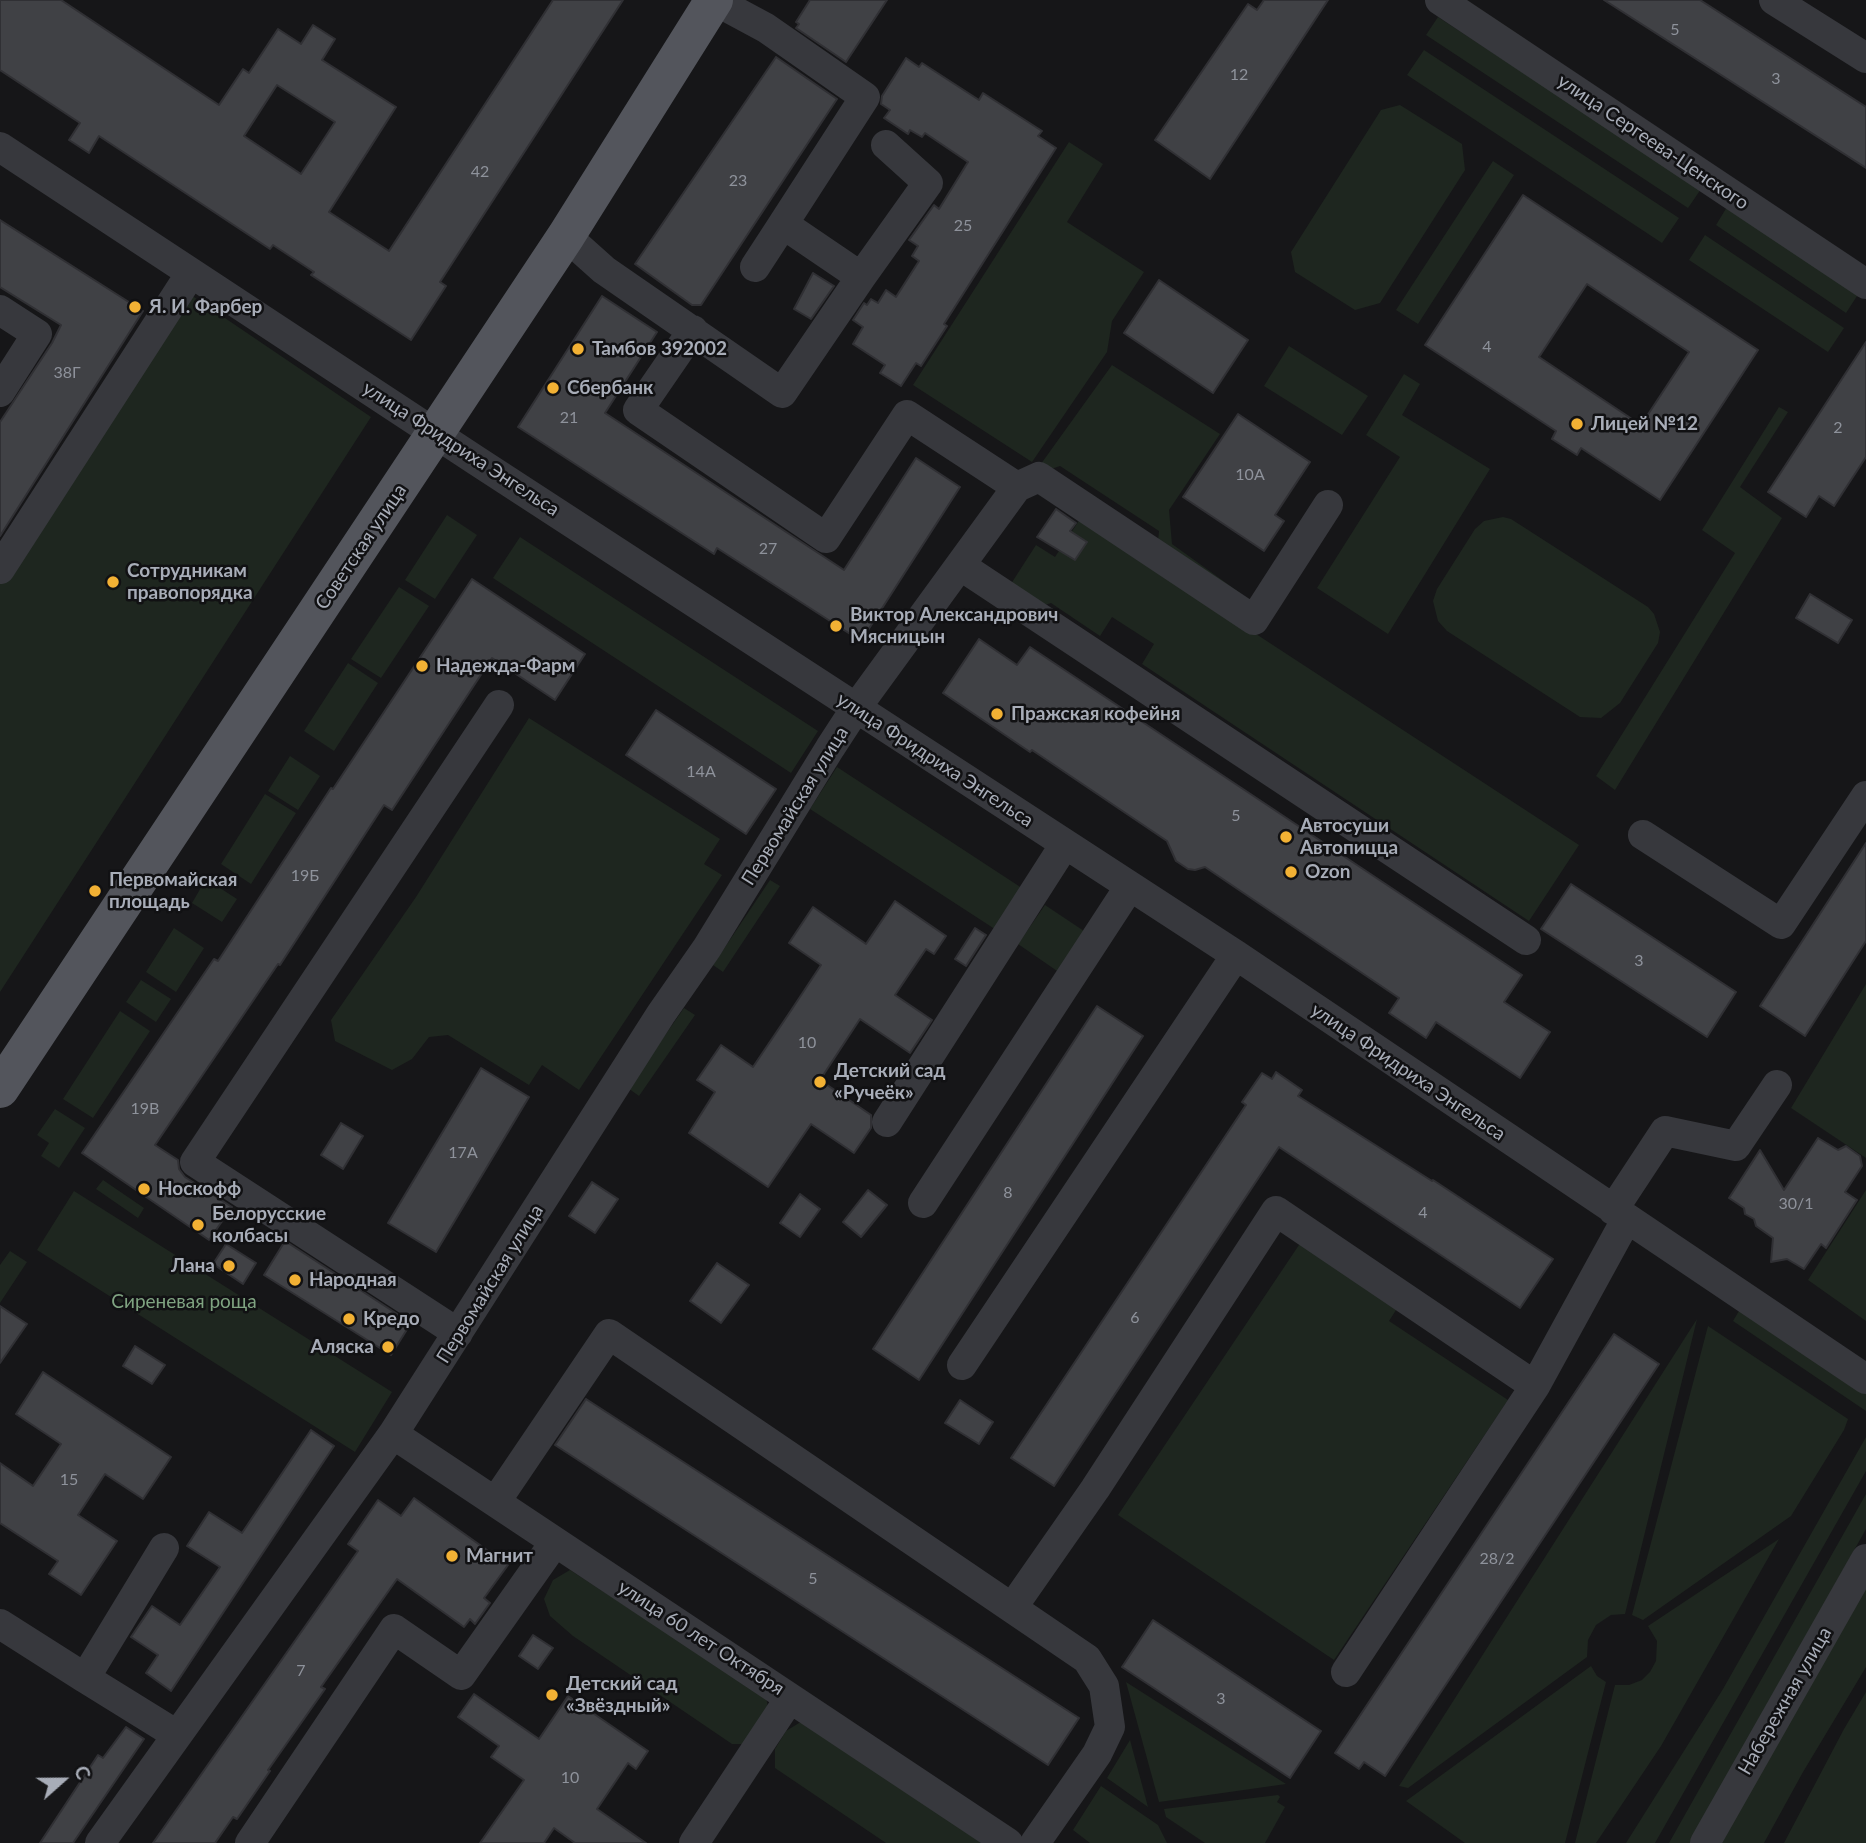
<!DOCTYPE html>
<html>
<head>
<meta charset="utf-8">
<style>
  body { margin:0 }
  #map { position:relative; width:1866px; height:1843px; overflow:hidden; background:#161618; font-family:Lato,sans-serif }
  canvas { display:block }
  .north { position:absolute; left:28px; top:1745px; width:70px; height:70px; -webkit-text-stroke:5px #111113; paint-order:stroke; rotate:69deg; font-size:19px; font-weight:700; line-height:28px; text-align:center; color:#a8adb8 }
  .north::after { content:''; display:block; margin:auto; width:24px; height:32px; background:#a8adb8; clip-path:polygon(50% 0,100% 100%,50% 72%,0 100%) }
</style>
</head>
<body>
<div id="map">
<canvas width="1866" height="1843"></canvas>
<div class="north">С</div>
</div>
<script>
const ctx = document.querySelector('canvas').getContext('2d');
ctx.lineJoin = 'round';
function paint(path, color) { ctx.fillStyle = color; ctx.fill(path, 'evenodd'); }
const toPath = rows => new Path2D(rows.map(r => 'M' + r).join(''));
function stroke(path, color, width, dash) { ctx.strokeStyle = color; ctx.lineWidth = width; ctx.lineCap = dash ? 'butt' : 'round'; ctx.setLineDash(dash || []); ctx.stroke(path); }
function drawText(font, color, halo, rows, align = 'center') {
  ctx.font = font + ' Lato,sans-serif'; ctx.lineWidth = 5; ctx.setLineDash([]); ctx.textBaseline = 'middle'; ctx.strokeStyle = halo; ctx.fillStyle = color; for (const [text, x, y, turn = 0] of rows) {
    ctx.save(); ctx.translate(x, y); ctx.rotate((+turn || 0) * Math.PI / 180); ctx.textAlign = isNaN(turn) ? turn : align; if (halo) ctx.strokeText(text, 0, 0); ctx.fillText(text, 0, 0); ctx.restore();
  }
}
paint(toPath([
  [1438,17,1701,189,1688,208,1426,35],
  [1424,50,1679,218,1662,243,1407,75],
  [1400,105,1462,144,1465,170,1380,303,1355,310,1295,272,1291,252,1381,110],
  [1069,142,1103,164,1067,222,1144,272,1112,321,1107,352,1032,462,913,385],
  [1493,161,1514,175,1418,324,1396,310],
  [1727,207,1859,293,1846,313,1716,225],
  [1705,235,1844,328,1828,352,1689,260],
  [188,293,371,417,0,992,0,583],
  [1289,346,1368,396,1342,435,1264,386],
  [1112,365,1220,434,1169,510,1172,544,1254,603,1157,552,1159,531,1060,466,1033,475],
  [1404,374,1420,384,1402,415,1490,469,1388,634,1317,588,1400,457,1366,435],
  [1779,407,1788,412,1740,487,1782,518,1615,790,1596,776,1735,553,1702,530],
  [447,515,477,535,435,599,405,580],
  [1503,517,1511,519,1648,607,1654,614,1660,632,1658,643,1620,703,1601,718,1580,717,1447,631,1438,621,1433,601,1437,589,1475,529,1484,521],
  [1080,519,1579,845,1529,921,1142,664,1154,644,1112,617,1100,636,1051,603,1036,608,1007,590,1036,545,1055,557],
  [520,537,818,731,791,773,493,578],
  [399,587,429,606,381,678,351,659],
  [348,663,378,683,334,751,304,731],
  [529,718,720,839,704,864,722,875,579,1090,542,1065,529,1085,448,1035,429,1037,412,1059,392,1070,335,1041,331,1020,416,897],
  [290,756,320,776,298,810,268,791],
  [837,767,1031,894,1004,935,810,809],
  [265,794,296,813,251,884,221,864],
  [206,879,237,899,222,922,192,903],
  [770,880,780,886,723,972,713,965],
  [1045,905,1087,933,1060,973,1018,944],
  [174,928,204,948,176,992,146,972],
  [141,980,171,999,156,1022,126,1002],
  [1866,984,1866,1158,1791,1108],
  [684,1008,695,1015,639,1096,628,1088],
  [120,1011,150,1031,93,1118,63,1099],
  [55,1109,85,1128,59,1168,41,1156,49,1143,37,1135],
  [103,1180,144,1208,138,1218,96,1189],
  [1866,1190,1866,1321,1808,1280],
  [74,1191,392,1392,355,1452,37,1250],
  [1301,1242,1398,1307,1389,1321,1508,1400,1334,1660,1118,1515],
  [10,1251,27,1262,0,1303,0,1265],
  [1742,1306,1866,1386,1866,1411,1733,1321],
  [1697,1319,1625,1614,1611,1615,1596,1625,1588,1640,1587,1657,1408,1788,1399,1786],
  [1708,1326,1848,1419,1844,1430,1791,1516,1643,1620,1632,1615],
  [1866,1437,1866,1471,1655,1843,1626,1843,1723,1689],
  [1866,1494,1866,1529,1690,1843,1669,1843],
  [1779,1539,1661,1746,1596,1843,1575,1843,1615,1685,1629,1685,1642,1680,1650,1672,1656,1661,1657,1641,1648,1626],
  [570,1570,766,1697,770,1718,751,1744,732,1744,573,1636,550,1616,544,1599,553,1580],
  [1866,1588,1866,1667,1803,1772,1764,1843,1721,1843],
  [1591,1666,1597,1676,1606,1682,1565,1843,1465,1843,1406,1801],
  [1126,1682,1286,1784,1159,1802],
  [1866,1692,1866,1843,1784,1843,1844,1729],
  [799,1723,816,1723,996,1843,886,1843,775,1768,775,1749,786,1731],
  [1130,1740,1148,1807,1107,1778],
  [1101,1786,1158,1825,1167,1843,1090,1843,1073,1830],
  [1278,1795,1280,1797,1277,1802,1285,1807,1265,1843,1205,1843,1166,1817,1164,1809]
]), '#1e261f');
const building = toPath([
  [0,0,61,0,219,105,243,69,249,73,278,29,301,44,313,25,335,39,322,60,396,107,329,212,389,251,553,0,623,0,440,282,446,286,411,340,311,275,314,272,273,245,270,249,99,136,89,153,69,140,80,123,0,70,0,0],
  [277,85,335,122,301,174,244,136,277,85],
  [810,0,887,0,846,62,796,28,799,24,796,22,810,0],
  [1264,0,1328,0,1210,179,1155,140,1248,4,1257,10,1264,0],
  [1604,0,1700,0,1866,107,1866,168,1604,0],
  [776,57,837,99,701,305,692,305,635,264,776,57],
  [906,58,919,67,922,63,979,100,983,93,1042,131,1038,136,1056,148,944,324,947,326,921,366,916,363,901,386,880,373,885,365,853,344,863,327,853,320,864,303,867,305,871,299,878,303,886,290,896,297,919,261,912,256,918,246,909,240,934,205,939,209,968,162,925,133,922,137,910,130,908,134,884,118,890,110,881,104,882,96,906,58],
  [1523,195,1758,350,1660,500,1581,448,1577,455,1552,439,1556,431,1425,345,1523,195],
  [1587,284,1689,352,1641,425,1539,357,1587,284],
  [0,220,143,311,0,536,0,422,52,343,61,325,0,287,0,220],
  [813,273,834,286,811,319,794,309,813,273],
  [1159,280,1248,340,1213,393,1124,333,1159,280],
  [602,296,657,332,605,413,844,570,916,458,960,487,861,641,717,548,714,554,518,427,602,296],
  [1866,342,1866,457,1834,506,1819,496,1806,517,1768,492,1866,342],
  [1238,414,1310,462,1275,515,1284,521,1264,551,1183,497,1238,414],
  [1056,509,1076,523,1070,531,1087,542,1075,560,1037,537,1056,509],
  [472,579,585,654,555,700,492,658,392,810,384,805,280,965,278,964,155,1145,178,1160,179,1169,185,1177,232,1207,209,1240,82,1153,214,959,218,961,331,788,333,789,472,579],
  [1810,594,1852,620,1838,643,1796,618,1810,594],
  [979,639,1017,665,1030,647,1522,975,1504,1002,1550,1032,1520,1078,1436,1022,1426,1038,1389,1013,1399,998,1205,867,1195,870,1188,869,1176,861,1167,841,1032,750,1030,752,943,693,979,639],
  [656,710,776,789,746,834,626,755,656,710],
  [1866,843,1866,941,1805,1036,1760,1006,1866,843],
  [1571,884,1736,992,1707,1037,1541,929,1571,884],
  [895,901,946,936,934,954,926,949,895,995,932,1020,910,1053,860,1019,820,1080,871,1115,871,1128,854,1153,811,1124,768,1187,689,1133,715,1092,697,1080,721,1045,753,1067,790,1012,821,965,789,943,813,907,866,944,895,901],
  [975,928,986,935,966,966,955,959,975,928],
  [1097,1006,1143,1036,919,1380,873,1349,1097,1006],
  [481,1068,529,1097,436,1252,388,1223,481,1068],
  [1276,1072,1302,1090,1298,1096,1432,1181,1433,1180,1553,1259,1520,1308,1279,1147,1054,1486,1011,1458,1246,1105,1242,1102,1262,1073,1272,1079,1276,1072],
  [341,1123,363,1136,343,1169,321,1155,341,1123],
  [1818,1138,1838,1150,1846,1146,1860,1156,1862,1166,1845,1192,1857,1200,1826,1248,1821,1244,1804,1269,1787,1259,1771,1262,1773,1238,1756,1226,1754,1219,1745,1214,1744,1208,1729,1198,1760,1150,1784,1190,1818,1138],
  [592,1182,618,1199,595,1233,569,1216,592,1182],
  [868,1190,887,1205,861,1237,843,1222,868,1190],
  [800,1194,820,1209,800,1237,780,1223,800,1194],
  [285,1241,411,1323,391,1355,264,1275,285,1241],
  [226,1244,256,1263,243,1284,213,1264,226,1244],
  [717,1263,749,1285,721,1323,690,1301,717,1263],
  [0,1306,27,1324,0,1363,0,1306],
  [1614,1334,1659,1364,1385,1776,1364,1762,1359,1769,1335,1753,1614,1334],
  [135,1346,165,1365,152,1384,123,1366,135,1346],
  [43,1372,171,1457,143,1499,105,1474,78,1515,117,1541,81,1595,49,1574,58,1561,0,1523,0,1463,33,1486,61,1444,16,1414,43,1372],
  [586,1399,1079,1718,1048,1765,555,1445,586,1399],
  [960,1400,993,1422,979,1444,945,1423,960,1400],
  [311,1430,334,1446,171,1691,146,1673,158,1655,131,1637,152,1606,180,1625,220,1567,187,1546,209,1512,242,1533,311,1430],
  [414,1498,508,1565,484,1598,490,1603,475,1624,470,1619,464,1627,397,1579,321,1687,325,1689,268,1770,270,1771,237,1819,233,1817,215,1843,153,1843,358,1551,348,1544,378,1500,401,1516,414,1498],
  [1153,1620,1321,1731,1290,1778,1122,1667,1153,1620],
  [533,1635,553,1648,538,1669,519,1656,533,1635],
  [474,1694,539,1739,568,1696,648,1751,636,1769,628,1763,597,1809,646,1843,575,1843,554,1828,544,1843,480,1843,524,1780,491,1757,499,1746,458,1717,474,1694],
  [126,1727,144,1739,73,1843,40,1843,98,1755,103,1758,126,1727]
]);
paint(building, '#404145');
stroke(building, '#303034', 2);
stroke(toPath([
  [714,0,766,28,865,97,783,224,861,277,928,183,886,145],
  [1440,0,1866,284],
  [1774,0,1866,58],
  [0,147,477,461,1236,955,1866,1379],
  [566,236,604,270,782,393,861,277],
  [755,267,783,224],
  [0,310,37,334,0,392],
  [693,330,638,410,826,538,907,415,1017,487],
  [961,566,1526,940],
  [0,569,191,273],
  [1643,835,1781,924,1866,796],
  [887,1122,1065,844],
  [923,1203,1130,886],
  [1613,1210,1665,1131,1736,1146,1777,1085],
  [458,1333,195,1162,499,705],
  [962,1365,1236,955],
  [393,1434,1008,1843],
  [496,1501,609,1334,1087,1659,1104,1686,1110,1727,1097,1754,1035,1843],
  [1012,1608,1095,1489,1276,1211,1535,1386],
  [0,1624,85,1678,164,1548],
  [1346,1672,1535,1386,1626,1220],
  [85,1678,177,1735],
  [100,1843,393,1434,661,1014,707,948,830,748,856,708,1017,487,1039,477,1254,620,1328,505],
  [250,1843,394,1629,461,1675,555,1542],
  [694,1843,790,1698],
  [1705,1843,1866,1559]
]), '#37383d', 30);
stroke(toPath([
  [0,1089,566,236,714,0]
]), '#53555c', 38);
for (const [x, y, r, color] of [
  [135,307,7,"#f2b134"],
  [578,349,7,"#f2b134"],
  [553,388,7,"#f2b134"],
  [1577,424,7,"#f2b134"],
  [113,582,7,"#f2b134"],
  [836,626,7,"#f2b134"],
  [422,666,7,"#f2b134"],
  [997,714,7,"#f2b134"],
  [1286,837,7,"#f2b134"],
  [1291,872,7,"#f2b134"],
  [95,891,7,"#f2b134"],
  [820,1082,7,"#f2b134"],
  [144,1189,7,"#f2b134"],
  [198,1225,7,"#f2b134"],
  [229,1266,7,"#f2b134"],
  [295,1280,7,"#f2b134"],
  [349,1319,7,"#f2b134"],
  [388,1347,7,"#f2b134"],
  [452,1556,7,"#f2b134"],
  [552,1695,7,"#f2b134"]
]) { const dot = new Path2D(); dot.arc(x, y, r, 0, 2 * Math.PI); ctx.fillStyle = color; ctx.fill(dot); stroke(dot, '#111113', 2.5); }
drawText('16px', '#8e929b', null, [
  ["5",1675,30],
  ["12",1239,75],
  ["3",1776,79],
  ["42",480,172],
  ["23",738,181],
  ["25",963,226],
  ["4",1487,347],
  ["38Г",67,373],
  ["21",569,418],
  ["2",1838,428],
  ["10А",1250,475],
  ["27",768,549],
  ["14А",701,772],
  ["5",1236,816],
  ["19Б",305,876],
  ["3",1639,961],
  ["10",807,1043],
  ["19В",145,1109],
  ["17А",463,1153],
  ["8",1008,1193],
  ["30/1",1796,1204],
  ["4",1423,1213],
  ["6",1135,1318],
  ["15",69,1480],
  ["28/2",1497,1559],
  ["5",813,1579],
  ["7",301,1671],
  ["3",1221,1699],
  ["10",570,1778]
]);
drawText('19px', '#a8adb8', '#111113', [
  ["улица Сергеева-Ценского",1653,142,34],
  ["улица Фридриха Энгельса",461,449,33],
  ["Советская улица",361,547,-56],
  ["улица Фридриха Энгельса",935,760,33],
  ["Первомайская улица",795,806,-58],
  ["улица Фридриха Энгельса",1408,1072,34],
  ["Первомайская улица",490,1284,-58],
  ["улица 60 лет Октября",701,1638,33],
  ["Набережная улица",1785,1701,-60]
]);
drawText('bold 19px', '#a8adb8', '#111113', [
  ["Я. И. Фарбер",149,307],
  ["Тамбов 392002",592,349],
  ["Сбербанк",567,388],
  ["Лицей №12",1591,424],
  ["Сотрудникам",127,571],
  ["правопорядка",127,593],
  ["Виктор Александрович",850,615],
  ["Мясницын",850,637],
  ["Надежда-Фарм",436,666],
  ["Пражская кофейня",1011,714],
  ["Автосуши",1300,826],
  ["Автопицца",1300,848],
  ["Ozon",1305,872],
  ["Первомайская",109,880],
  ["площадь",109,902],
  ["Детский сад",834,1071],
  ["«Ручеёк»",834,1093],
  ["Носкофф",158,1189],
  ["Белорусские",212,1214],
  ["колбасы",212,1236],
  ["Лана",215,1266,"right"],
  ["Народная",309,1280],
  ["Кредо",363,1319],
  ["Аляска",374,1347,"right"],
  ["Магнит",466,1556],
  ["Детский сад",566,1684],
  ["«Звёздный»",566,1706]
], 'left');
drawText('19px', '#7fa381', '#111113', [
  ["Сиреневая роща",184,1302]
]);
</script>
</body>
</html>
